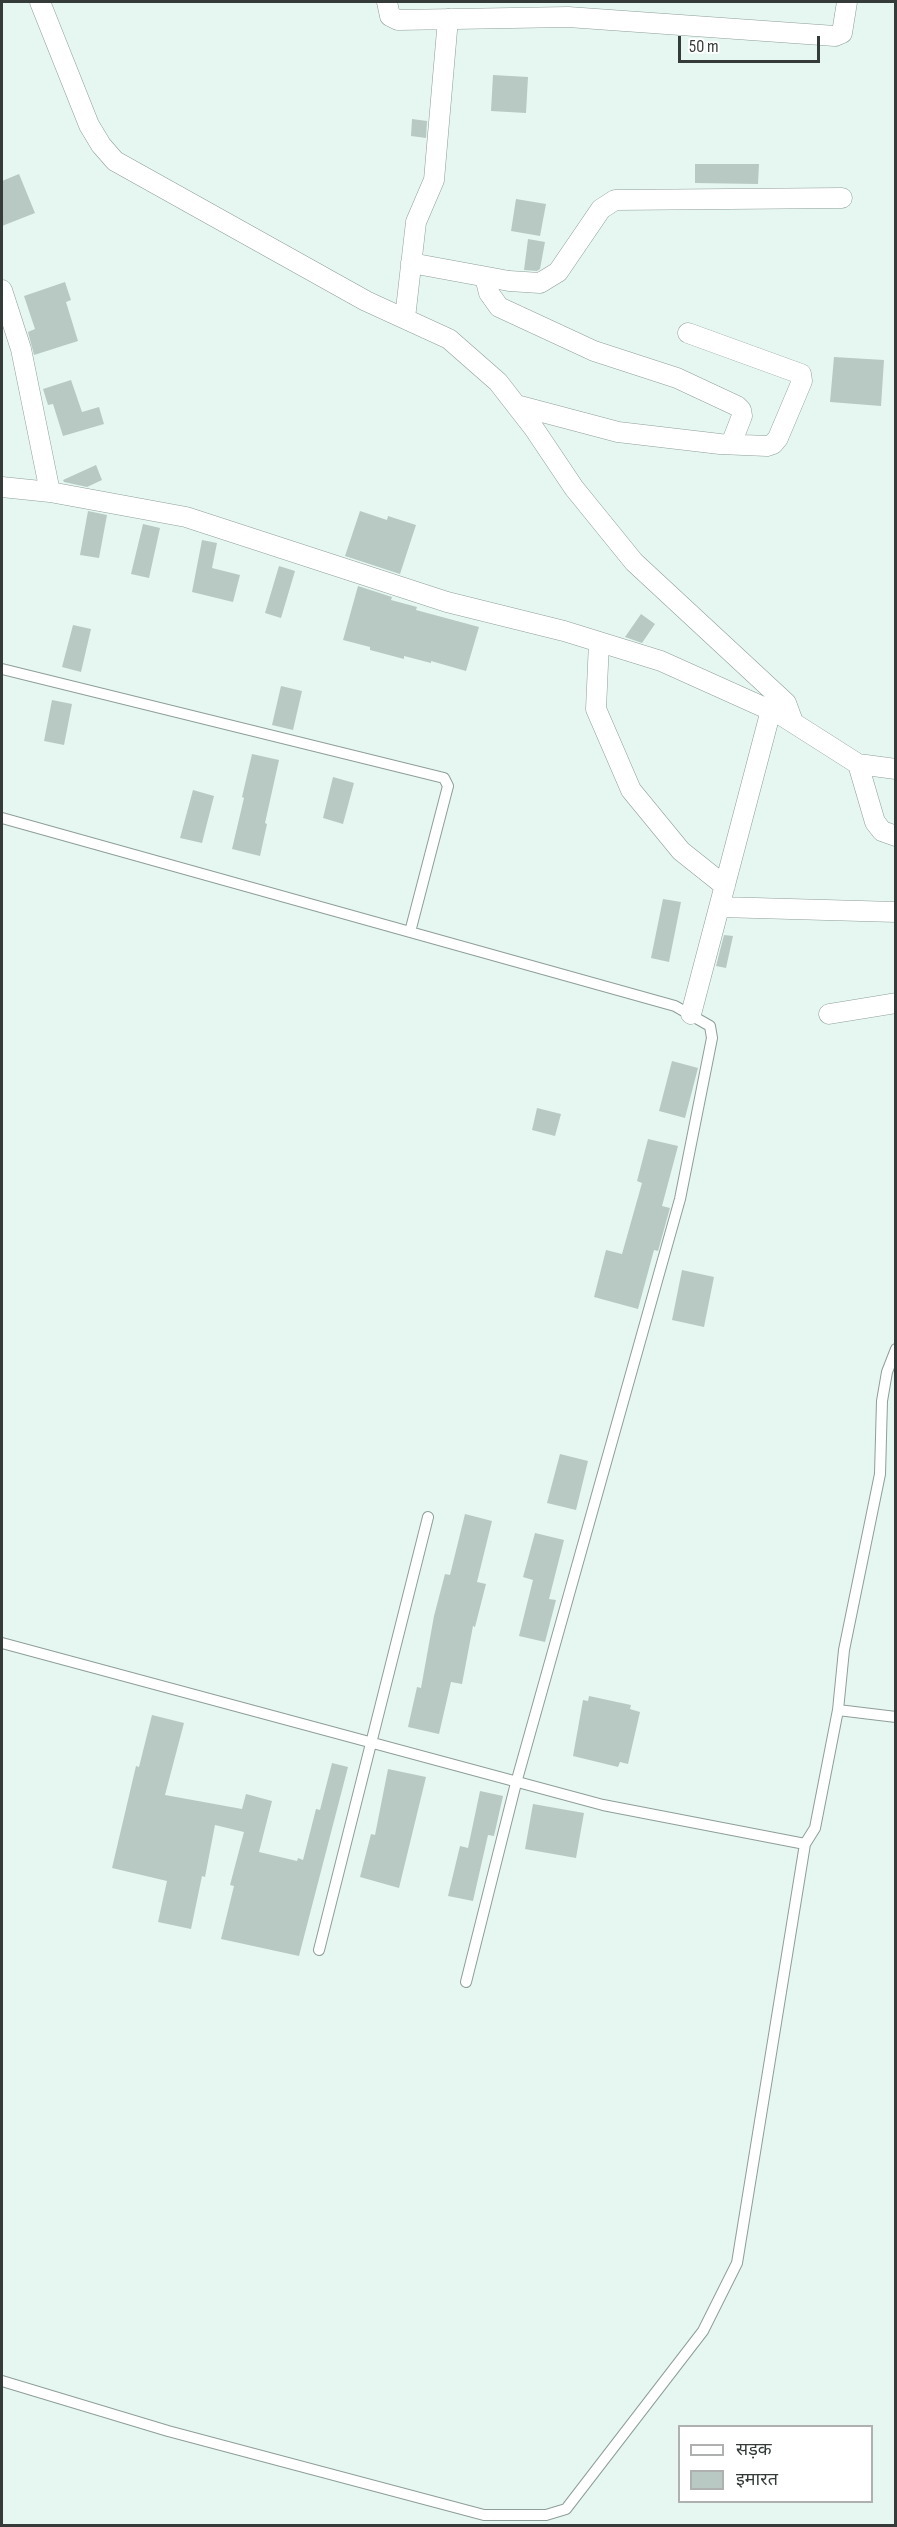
<!DOCTYPE html>
<html>
<head>
<meta charset="utf-8">
<style>
  body { margin:0 }
  #map { position:relative; width:897px; height:2527px; overflow:hidden; background:#e5f7f0; font-family:"Sofia Sans Condensed","Noto Sans Devanagari",sans-serif }
  canvas { display:block }
  .frame { position:absolute; inset:0; border:3px solid #343b38; pointer-events:none }
  .legend { position:absolute; left:678px; top:2425px; width:195px; height:78px; box-sizing:border-box; background:#fff; border:2px solid #aeb1af; margin:0; padding:8px 10px; list-style:none; font-size:18px; color:#343b38 }
  .legend li { display:flex; align-items:center; gap:12px; height:30px }
  .legend b { width:30px; border:2px solid #aeb1af }
  .scale { position:absolute; left:678px; top:36px; width:142px; height:27px; box-sizing:border-box; border:3px solid #343b38; border-top:0; padding-left:8px; font-size:18px; line-height:21px; white-space:nowrap; color:#343b38; -webkit-text-stroke:4px #fff; paint-order:stroke }
</style>
</head>
<body>
<div id="map">
<canvas width="897" height="2527"></canvas>
<div class="frame"></div>
<ul class="legend">
<li><b style="height:8px;background:#fff"></b>सड़क</li>
<li><b style="height:16px;background:#b8c9c3"></b>इमारत</li>
</ul>
<div class="scale">50 m</div>
</div>
<script>
const ctx = document.querySelector('canvas').getContext('2d');
ctx.lineJoin = 'round';
function paint(path, color) { ctx.fillStyle = color; ctx.fill(path, 'evenodd'); }
const toPath = rows => new Path2D(rows.map(r => 'M' + r).join(''));
function stroke(path, color, width, dash) { ctx.strokeStyle = color; ctx.lineWidth = width; ctx.lineCap = dash ? 'butt' : 'round'; ctx.setLineDash(dash || []); ctx.stroke(path); }
paint(toPath([
  [493,75,528,77,526,113,491,111],
  [412,119,427,121,426,138,411,136],
  [695,164,759,164,758,184,695,183],
  [19,174,35,213,2,226,2,181],
  [516,199,546,204,540,236,511,231],
  [528,239,545,242,540,269,537,271,524,270],
  [65,282,71,300,66,302,78,341,34,355,28,332,35,329,24,296],
  [834,357,884,360,881,406,830,402],
  [71,380,82,412,99,407,104,424,63,436,53,404,48,405,43,389],
  [96,465,102,480,87,487,64,482,63,480],
  [88,511,107,515,99,558,80,555],
  [360,511,387,520,388,516,416,525,400,574,345,556],
  [143,524,160,528,149,578,131,574],
  [202,540,217,543,212,568,240,575,233,602,192,592],
  [279,566,295,571,281,618,265,613],
  [358,586,392,597,391,600,417,607,416,610,479,627,466,671,431,661,431,663,404,656,404,659,370,650,370,647,343,640],
  [641,614,655,624,642,643,625,637],
  [73,625,91,629,81,672,62,667],
  [281,686,302,691,293,730,272,725],
  [52,700,72,704,64,745,44,741],
  [252,754,279,760,265,823,267,824,260,856,232,849,244,798,242,797],
  [333,777,354,783,343,824,323,818],
  [193,790,214,796,202,843,180,838],
  [663,899,681,902,669,962,651,958],
  [724,935,733,936,726,968,716,966],
  [672,1061,698,1068,685,1118,659,1111],
  [537,1108,561,1114,555,1136,532,1130],
  [648,1139,678,1146,662,1206,670,1208,658,1251,654,1250,638,1309,594,1297,606,1250,622,1254,642,1183,637,1181],
  [682,1270,714,1277,704,1327,672,1320],
  [560,1454,588,1461,576,1510,547,1503],
  [465,1514,492,1521,477,1582,486,1584,475,1627,473,1626,462,1684,451,1682,439,1734,408,1727,417,1687,421,1688,434,1616,445,1574,450,1575],
  [535,1533,564,1540,549,1599,556,1600,545,1642,519,1636,533,1580,523,1577],
  [589,1696,631,1705,630,1709,640,1712,628,1764,620,1762,618,1767,573,1756,583,1700,588,1701],
  [152,1715,184,1723,165,1795,242,1809,246,1794,272,1801,259,1852,297,1861,298,1858,303,1860,316,1809,320,1810,332,1763,348,1767,299,1956,221,1939,234,1886,230,1885,244,1832,215,1825,205,1877,202,1876,191,1929,158,1922,167,1881,112,1868,136,1766,139,1767],
  [388,1769,426,1777,399,1888,360,1877,371,1834,375,1835],
  [480,1791,503,1796,494,1836,488,1835,473,1901,448,1896,460,1846,468,1848],
  [533,1804,584,1813,576,1858,525,1849]
]), '#b8c9c3');
const lane = toPath([
  [2,669,444,778,448,786,410,932],
  [2,818,675,1006,710,1026,712,1038,680,1199,516,1783,466,1982],
  [2,1643,603,1805,805,1844,815,1828,838,1710,844,1650,880,1474,882,1401,887,1372,896,1349],
  [838,1710,896,1717],
  [319,1950,428,1517],
  [2,2381,168,2431,484,2515,546,2515,566,2509,703,2331,737,2263,805,1844]
]);
const street = toPath([
  [40,2,89,125,101,145,115,161,366,301,449,339,498,382,533,427,574,488,634,562,786,703,793,722],
  [387,2,390,16,398,20,568,17,835,36,842,33,847,2],
  [411,263,509,281,540,283,558,272,601,209,615,200,842,198],
  [485,277,489,293,499,307,594,351,677,378,737,406,741,410,742,416,731,444],
  [2,290,21,349,50,492],
  [405,318,416,222,434,180,448,19],
  [516,405,618,432,720,444,767,446,773,444,778,438,802,381,801,374,688,333],
  [2,487,50,492,186,517,447,602,564,631,661,661,781,715,858,764,896,769],
  [599,642,596,709,631,790,681,851,725,886],
  [858,764,875,822,882,831,896,836],
  [720,907,896,912],
  [691,1014,771,710],
  [829,1014,896,1003]
]);
stroke(lane, '#8e9e98', 12);
stroke(street, '#8e9e98', 21);
stroke(lane, '#fff', 10);
stroke(street, '#fff', 20);
</script>
</body>
</html>
